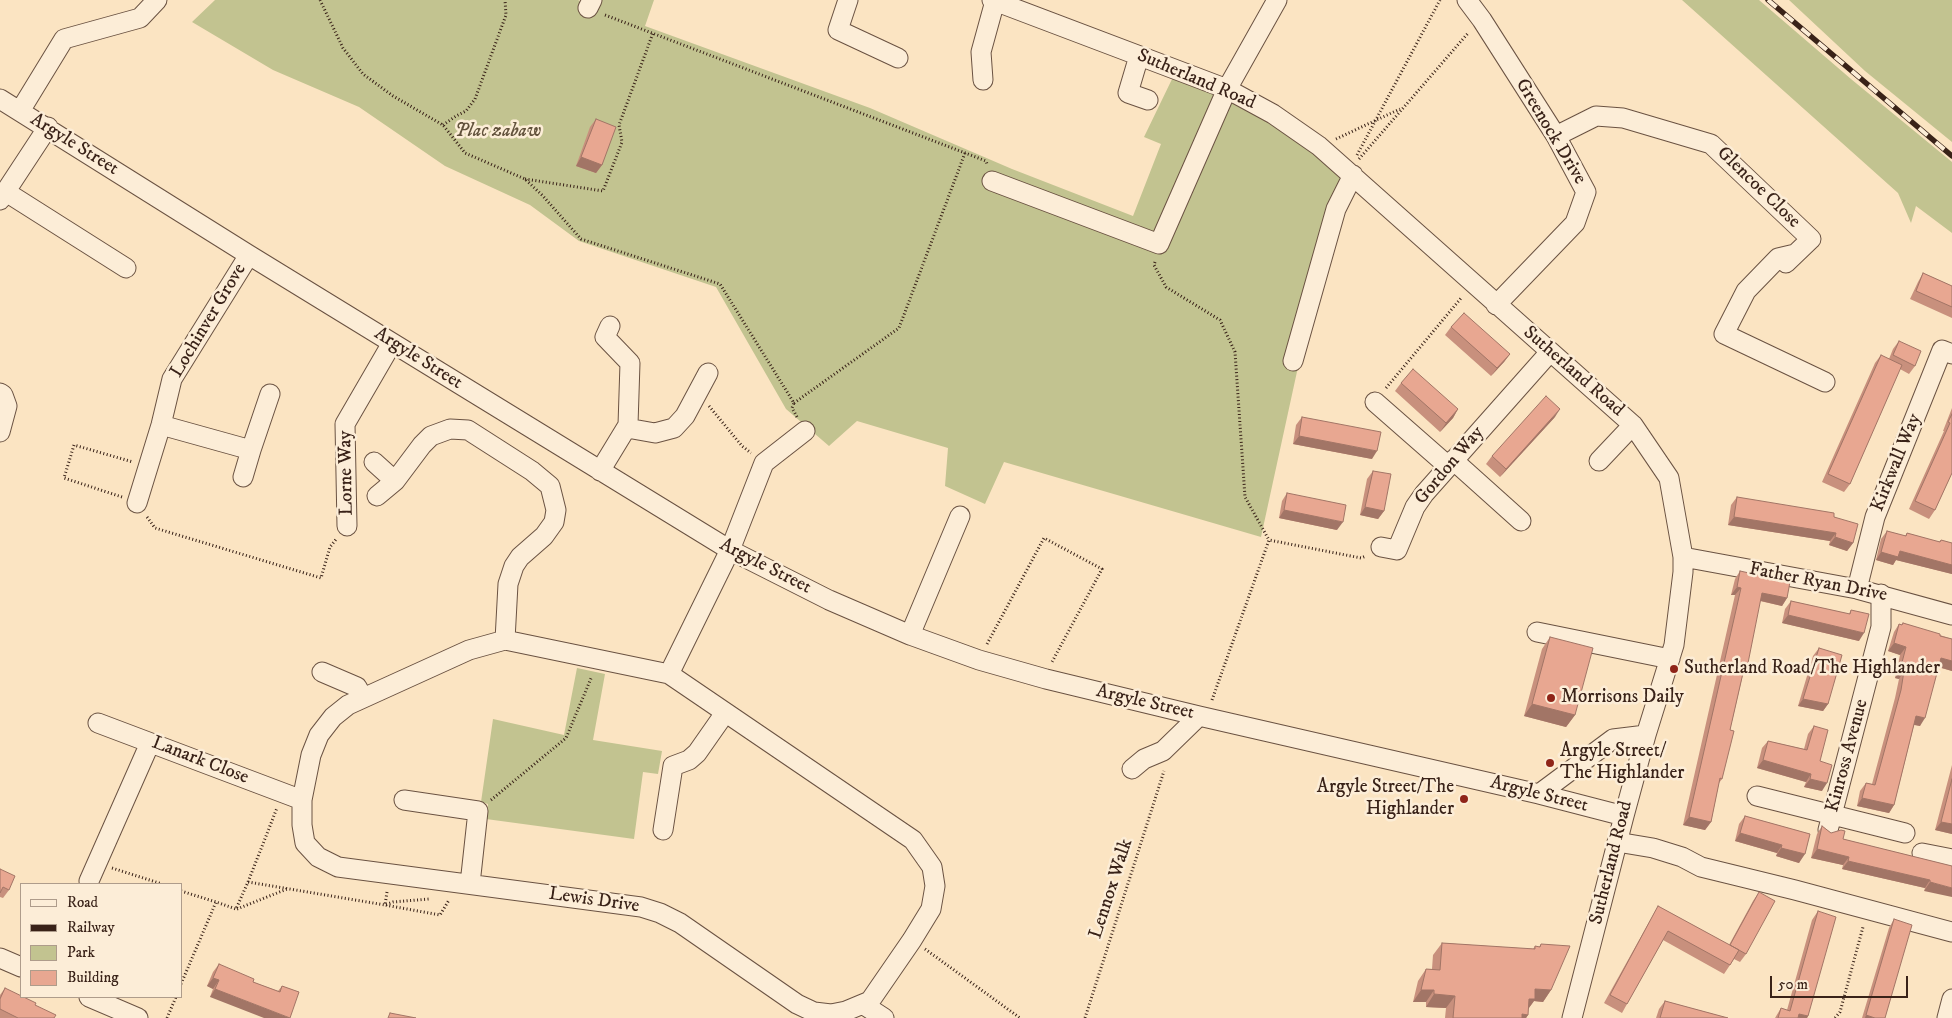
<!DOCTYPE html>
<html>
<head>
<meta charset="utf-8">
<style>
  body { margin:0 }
  #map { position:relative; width:1952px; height:1018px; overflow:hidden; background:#fbe4c2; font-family:"IM FELL DW Pica",serif }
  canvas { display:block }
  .legend { position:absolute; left:20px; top:883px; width:162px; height:115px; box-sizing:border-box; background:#fcedd7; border:1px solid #ae9c8b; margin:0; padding:6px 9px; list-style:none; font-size:15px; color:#392218 }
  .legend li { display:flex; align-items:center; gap:10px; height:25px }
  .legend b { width:25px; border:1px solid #ae9c8b }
  .scale { position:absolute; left:1770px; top:976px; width:138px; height:22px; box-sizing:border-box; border:2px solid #392218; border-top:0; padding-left:6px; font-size:15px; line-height:18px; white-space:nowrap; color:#392218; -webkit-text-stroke:4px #fcedd7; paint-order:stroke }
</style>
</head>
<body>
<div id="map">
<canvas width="1952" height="1018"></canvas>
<ul class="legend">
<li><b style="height:6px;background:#fcedd7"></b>Road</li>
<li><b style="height:6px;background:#392218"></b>Railway</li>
<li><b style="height:14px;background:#c2c390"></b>Park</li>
<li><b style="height:14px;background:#e8a791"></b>Building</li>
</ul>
<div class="scale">50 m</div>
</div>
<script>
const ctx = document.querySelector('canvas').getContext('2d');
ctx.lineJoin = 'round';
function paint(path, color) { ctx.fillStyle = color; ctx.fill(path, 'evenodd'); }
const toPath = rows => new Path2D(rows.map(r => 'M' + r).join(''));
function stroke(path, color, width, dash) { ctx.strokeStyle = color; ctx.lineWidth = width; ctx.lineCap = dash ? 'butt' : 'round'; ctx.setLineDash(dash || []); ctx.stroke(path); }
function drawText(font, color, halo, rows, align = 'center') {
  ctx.font = font + ' "IM FELL DW Pica",serif'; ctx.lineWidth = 5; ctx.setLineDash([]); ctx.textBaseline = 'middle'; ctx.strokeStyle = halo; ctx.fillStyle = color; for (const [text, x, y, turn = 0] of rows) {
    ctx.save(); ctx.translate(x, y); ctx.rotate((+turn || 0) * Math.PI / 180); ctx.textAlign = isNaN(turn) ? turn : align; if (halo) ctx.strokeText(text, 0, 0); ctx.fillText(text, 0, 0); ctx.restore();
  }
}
paint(toPath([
  [215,0,578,0,582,2,583,0,654,0,645,26,870,108,1012,169,1133,216,1161,144,1144,137,1174,75,1229,99,1266,120,1319,156,1353,185,1343,208,1298,367,1261,537,1004,462,985,504,945,486,948,448,857,421,829,446,786,409,716,287,579,241,530,205,445,166,359,107,273,70,192,22],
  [1682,0,1759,0,1851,79,1952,162,1952,233,1916,206,1911,223,1898,193],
  [1789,0,1952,0,1952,142,1865,71],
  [577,668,605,674,593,740,662,751,658,774,643,772,634,839,486,819,488,804,481,802,493,719,564,735]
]), '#c2c390');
const minor = toPath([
  [848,0,838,30,898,58],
  [992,0,1227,89,1273,114,1319,146,1633,425,1669,478,1683,557,1683,572,1674,645,1646,735,1624,816,1572,1018],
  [1467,0,1482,20,1556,136,1586,192,1575,223,1496,305],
  [588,8,592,0],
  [1139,56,1128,93,1148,100],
  [983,80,981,52,995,1],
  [0,99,249,255,730,550,829,600,910,635,979,660,1046,679,1199,716,1539,794,1624,816],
  [20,111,64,39,140,18,157,0],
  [1556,136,1596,116,1623,118,1711,144,1811,239,1786,263],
  [992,181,1159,244,1227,89,1277,0],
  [6,192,126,268],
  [0,200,48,127],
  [1795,254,1778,258,1746,291,1724,334,1825,382],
  [1293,361,1336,209,1353,175],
  [0,393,3,395,7,406,0,432],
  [1375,402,1448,466],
  [161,425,251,450,270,394],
  [627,428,655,433,674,428,685,416,708,373],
  [1453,460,1521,521],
  [1599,461,1633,425],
  [374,462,395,481],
  [600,471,628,425,630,363,605,337,610,326],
  [243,477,251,450],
  [377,496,395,481,422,445,431,436,450,429,468,430,532,471,550,486,556,510,554,522,544,536,520,557,514,566,508,584,505,640],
  [137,503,161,425,172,379,249,255],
  [347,526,345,424,392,343],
  [1381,547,1397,550,1415,507,1424,494,1550,352],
  [1683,557,1857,589,1952,615],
  [1857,589,1875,517,1924,395,1942,350,1952,354],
  [1537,632,1670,659],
  [910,635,960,516],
  [505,640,669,674,913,840,932,867,935,886,931,909,912,940,870,1001,846,1011,831,1014,814,1012,797,1004,680,923,660,913,641,907,338,867,318,857,305,843,302,825,302,800,311,755,319,735,333,717,348,705,469,650,505,640],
  [322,672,357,687,363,698],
  [669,674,730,550,764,463,805,431],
  [98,723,302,800],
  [1132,769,1144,759,1163,751,1199,716],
  [1539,794,1613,739,1646,735],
  [1757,796,1905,833],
  [404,800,478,811,470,884],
  [663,830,673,766,689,760,697,753,725,713],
  [1828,830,1881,627,1881,594],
  [1617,842,1653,848,1682,857,1701,867,1795,890,1952,932],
  [1922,853,1952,859],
  [89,881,150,743],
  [0,958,21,967],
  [89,997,138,1018],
  [864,1005,884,1018],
  [1947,1018,1952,999]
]);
stroke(minor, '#6a5242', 21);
stroke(toPath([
  [320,0,343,48,363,74,393,96,443,125,465,153,525,179,543,196,581,239,720,284,794,403,792,408,797,417],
  [605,15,986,161,987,164],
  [443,125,456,116,466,111,475,99,506,15,505,0],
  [1336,139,1400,109],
  [1357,155,1440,0],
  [1359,159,1469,32],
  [525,179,603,191,622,142,619,125,653,33],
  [1155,262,1154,265,1166,287,1220,320,1235,352,1245,497,1269,540],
  [1386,388,1462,297],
  [794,403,899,328,965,153],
  [709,406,742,446,751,453],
  [122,497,64,478,74,445,133,462],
  [147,517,155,528,321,578,330,547,337,538],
  [987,644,1044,538,1102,569,1052,662],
  [1212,700,1269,540,1361,558,1366,556],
  [491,800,566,738,592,676],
  [112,868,162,884],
  [248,882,277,808],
  [181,891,216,902],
  [387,892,385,905,440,915,449,900],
  [237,909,287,889],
  [925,949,1020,1018],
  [181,984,216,902,236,909,248,882,385,905,393,902,429,899],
  [167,1018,176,997],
  [1085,1018,1164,771],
  [1835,1018,1840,1012,1863,927]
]), '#392218', 3, [1, 2.5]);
stroke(minor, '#fcedd7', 19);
const rail = toPath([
  [1768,0,1952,156]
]);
stroke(rail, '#392218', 5.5);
stroke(rail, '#fcedd7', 4, [11]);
paint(toPath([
  [596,119,602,165,596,173,576,166,590,127],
  [1923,273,1952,286,1952,318,1910,299,1918,282],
  [1451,327,1510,354,1504,362,1491,376,1445,335],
  [1899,341,1915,366,1909,374,1900,369,1850,484,1844,492,1822,482,1875,363,1881,355,1889,359,1893,349],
  [1401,383,1458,409,1453,418,1440,432,1395,391],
  [1952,408,1952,473,1935,510,1929,519,1909,509,1944,431,1943,431],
  [1302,417,1372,459,1293,444,1296,425],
  [1555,417,1500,477,1486,464,1492,456],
  [1373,471,1384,511,1378,519,1360,515,1367,479],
  [1287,493,1337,530,1279,518,1282,501],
  [1737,497,1834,517,1853,543,1847,551,1829,545,1830,541,1728,525,1731,505],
  [1887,531,1905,536,1907,533,1939,542,1941,540,1952,543,1952,574,1896,560,1893,565,1876,560,1881,539],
  [1740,571,1787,598,1782,606,1760,601,1730,730,1722,779,1719,783,1711,822,1705,830,1683,825,1735,595,1731,595,1735,579],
  [1791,601,1849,614,1851,610,1859,641,1782,623,1785,609],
  [1903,623,1952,639,1952,671,1938,667,1920,726,1914,725,1894,805,1889,813,1857,806,1860,791,1866,783,1872,784,1895,698,1899,679,1895,678,1900,655,1888,651,1894,632,1899,624,1901,625],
  [1550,637,1575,715,1566,727,1524,716,1542,649],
  [1819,648,1828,704,1823,711,1798,706,1813,656],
  [1814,726,1820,761,1822,791,1804,787,1806,782,1757,768,1762,748,1768,741,1804,749,1808,734],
  [1952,765,1952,834,1935,830],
  [1745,816,1810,834,1799,863,1776,856,1777,853,1735,841,1739,824],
  [1822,826,1831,833,1843,839,1952,866,1924,891,1925,888,1842,869,1843,865,1811,858,1817,834],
  [0,869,9,890,3,898,0,897],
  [1759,892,1746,954,1740,962,1734,959,1724,974,1663,940,1627,1004,1622,1013,1604,1003,1653,915,1658,906,1729,945,1753,901],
  [1818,911,1808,1016,1807,1018,1775,1018,1781,1008,1787,1010,1812,920],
  [1894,919,1885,1018,1862,1018,1889,928],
  [1442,943,1533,949,1535,946,1539,947,1541,944,1551,990,1543,1002,1534,1001,1528,1009,1528,1015,1526,1018,1445,1018,1446,1008,1426,1007,1426,1002,1413,1002,1418,981,1426,969,1432,969,1433,955],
  [219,964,253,982,278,991,282,986,299,992,210,997,213,989,207,986,213,972],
  [5,988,35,1005,54,1018,0,1018,0,995],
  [1665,1001,1728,1018,1656,1018,1659,1009]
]), '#c8907d');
paint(toPath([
  [581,157,602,165,596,173,576,166],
  [1510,354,1504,362,1491,376,1497,368],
  [1458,409,1453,418,1440,432,1446,423],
  [1560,409,1555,417,1500,477,1506,469],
  [1299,436,1377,451,1372,459,1293,444],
  [1365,507,1384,511,1378,519,1360,515],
  [1284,510,1343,522,1337,530,1279,518],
  [1734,517,1836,533,1830,541,1728,525],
  [1835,537,1853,543,1847,551,1829,545],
  [1900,551,1952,565,1952,574,1896,560,1893,565,1876,560,1881,552],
  [1737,587,1741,588,1735,595,1731,595],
  [1762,593,1787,598,1782,606,1757,600],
  [1788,615,1864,633,1859,641,1782,623],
  [1894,643,1906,647,1900,655,1888,651],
  [1941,658,1952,661,1952,671,1935,666],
  [1900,670,1904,671,1899,679,1895,678],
  [1803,699,1828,704,1823,711,1798,706],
  [1532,704,1575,715,1566,727,1524,716],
  [1916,716,1925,718,1920,726,1911,724],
  [1763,760,1811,774,1806,782,1757,768],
  [1810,779,1827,783,1822,791,1804,787],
  [1862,798,1894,805,1889,813,1857,806],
  [1689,817,1711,822,1705,830,1683,825],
  [1941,822,1952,824,1952,834,1935,830],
  [1740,833,1782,845,1777,853,1735,841],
  [1781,848,1805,854,1799,863,1776,856],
  [1817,849,1849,857,1843,865,1811,858],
  [1848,861,1930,880,1925,888,1842,869],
  [1930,882,1952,888,1952,897,1924,891],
  [213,978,219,980,213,989,207,986],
  [215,989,290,1018,264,1018,210,997],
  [1535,989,1551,990,1543,1002,1534,1001,1526,1012,1520,1011],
  [1421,990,1434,990,1426,1002,1413,1002],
  [1434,994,1455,996,1446,1008,1426,1007],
  [1522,1014,1528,1015,1526,1018,1520,1018],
  [1799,1014,1808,1016,1807,1018,1796,1018],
  [1866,1015,1875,1018,1865,1018]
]), '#a27566');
const building = toPath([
  [596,119,616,127,602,165,581,157,596,119],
  [1923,273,1952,286,1952,307,1916,291,1923,273],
  [1464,313,1510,354,1497,368,1451,327,1464,313],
  [1899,341,1921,351,1915,366,1893,355,1899,341],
  [1881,355,1902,365,1850,484,1828,474,1881,355],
  [1413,369,1458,409,1446,423,1401,383,1413,369],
  [1546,396,1560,409,1506,469,1492,456,1546,396],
  [1952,414,1952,473,1935,510,1915,501,1950,423,1948,422,1952,414],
  [1302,417,1381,432,1377,451,1299,436,1302,417],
  [1373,471,1391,474,1384,511,1365,507,1373,471],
  [1287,493,1346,505,1343,522,1284,510,1287,493],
  [1737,497,1834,513,1834,517,1858,524,1853,543,1835,537,1836,533,1734,517,1737,497],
  [1887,531,1906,536,1907,533,1940,542,1941,540,1952,543,1952,565,1900,551,1898,557,1881,552,1887,531],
  [1740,571,1790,582,1787,598,1762,593,1746,673,1743,673,1730,730,1734,731,1722,779,1720,778,1711,822,1689,817,1741,588,1737,587,1740,571],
  [1791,601,1850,614,1851,610,1869,614,1864,633,1788,615,1791,601],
  [1903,623,1940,634,1940,636,1952,639,1952,661,1941,658,1925,718,1916,716,1894,805,1862,798,1866,783,1875,785,1901,690,1904,671,1900,670,1906,647,1894,643,1899,624,1902,625,1903,623],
  [1550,637,1593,648,1575,715,1532,704,1550,637],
  [1819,648,1842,655,1828,704,1803,699,1819,648],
  [1814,726,1828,730,1820,761,1832,765,1827,783,1810,779,1811,774,1763,760,1768,741,1807,750,1814,726],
  [1952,779,1952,824,1941,822,1952,779],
  [1745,816,1810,834,1805,854,1781,848,1782,845,1740,833,1745,816],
  [1822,826,1831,833,1841,830,1845,831,1843,839,1952,866,1952,888,1930,882,1930,880,1848,861,1849,857,1817,849,1822,826],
  [0,869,15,876,9,890,3,887,0,893,0,869],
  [1759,892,1775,901,1746,954,1730,945,1759,892],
  [1658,906,1739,950,1730,965,1668,931,1627,1004,1610,995,1658,906],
  [1818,911,1836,917,1808,1016,1799,1014,1798,1018,1778,1018,1781,1008,1790,1011,1818,911],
  [1894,919,1912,925,1885,1018,1875,1018,1866,1015,1894,919],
  [1442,943,1535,949,1535,946,1540,947,1541,944,1570,946,1551,990,1535,989,1535,999,1529,999,1528,1015,1522,1014,1522,1018,1453,1018,1455,996,1434,994,1434,990,1421,990,1426,969,1440,970,1442,943],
  [219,964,254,979,253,982,280,992,282,986,299,992,290,1018,215,989,219,980,213,978,219,964],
  [5,988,36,1003,35,1005,56,1015,54,1018,18,1018,0,1009,0,999,5,988],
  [1665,1001,1728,1018,1660,1018,1665,1001],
  [390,1013,416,1018,388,1018,390,1013]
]);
paint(building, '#e8a791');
stroke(building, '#a27566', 1);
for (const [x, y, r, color] of [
  [1674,669,5,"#8f2418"],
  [1551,698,5,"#8f2418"],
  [1550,763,5,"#8f2418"],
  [1464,799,5,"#8f2418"]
]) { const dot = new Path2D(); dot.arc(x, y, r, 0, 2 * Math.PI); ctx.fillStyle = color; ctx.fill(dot); stroke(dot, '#fcedd7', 2); }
drawText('19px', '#392218', '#fcedd7', [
  ["Sutherland Road",1196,80,23],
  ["Greenock Drive",1550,132,59],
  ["Argyle Street",74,145,32],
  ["Glencoe Close",1758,188,44],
  ["Lochinver Grove",209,321,-59],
  ["Argyle Street",418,359,32],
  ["Sutherland Road",1573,372,41],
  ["Kirkwall Way",1897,463,-68],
  ["Gordon Way",1450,466,-50],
  ["Lorne Way",347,473,-91],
  ["Argyle Street",765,567,27],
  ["Father Ryan Drive",1818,583,11],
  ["Argyle Street",1145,703,13],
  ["Kinross Avenue",1848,756,-75],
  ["Lanark Close",200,761,21],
  ["Argyle Street",1539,795,14],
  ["Sutherland Road",1612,863,-76],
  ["Lennox Walk",1112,889,-72],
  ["Lewis Drive",594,901,8]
]);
drawText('italic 19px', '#62523c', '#fcedd7', [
  ["Plac zabaw",498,132]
]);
drawText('19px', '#392218', '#fcedd7', [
  ["Sutherland Road/The Highlander",1684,669],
  ["Morrisons Daily",1561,698],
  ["Argyle Street/",1560,752],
  ["The Highlander",1560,774],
  ["Argyle Street/The",1454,788,"right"],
  ["Highlander",1454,810,"right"]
], 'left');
</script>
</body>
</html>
